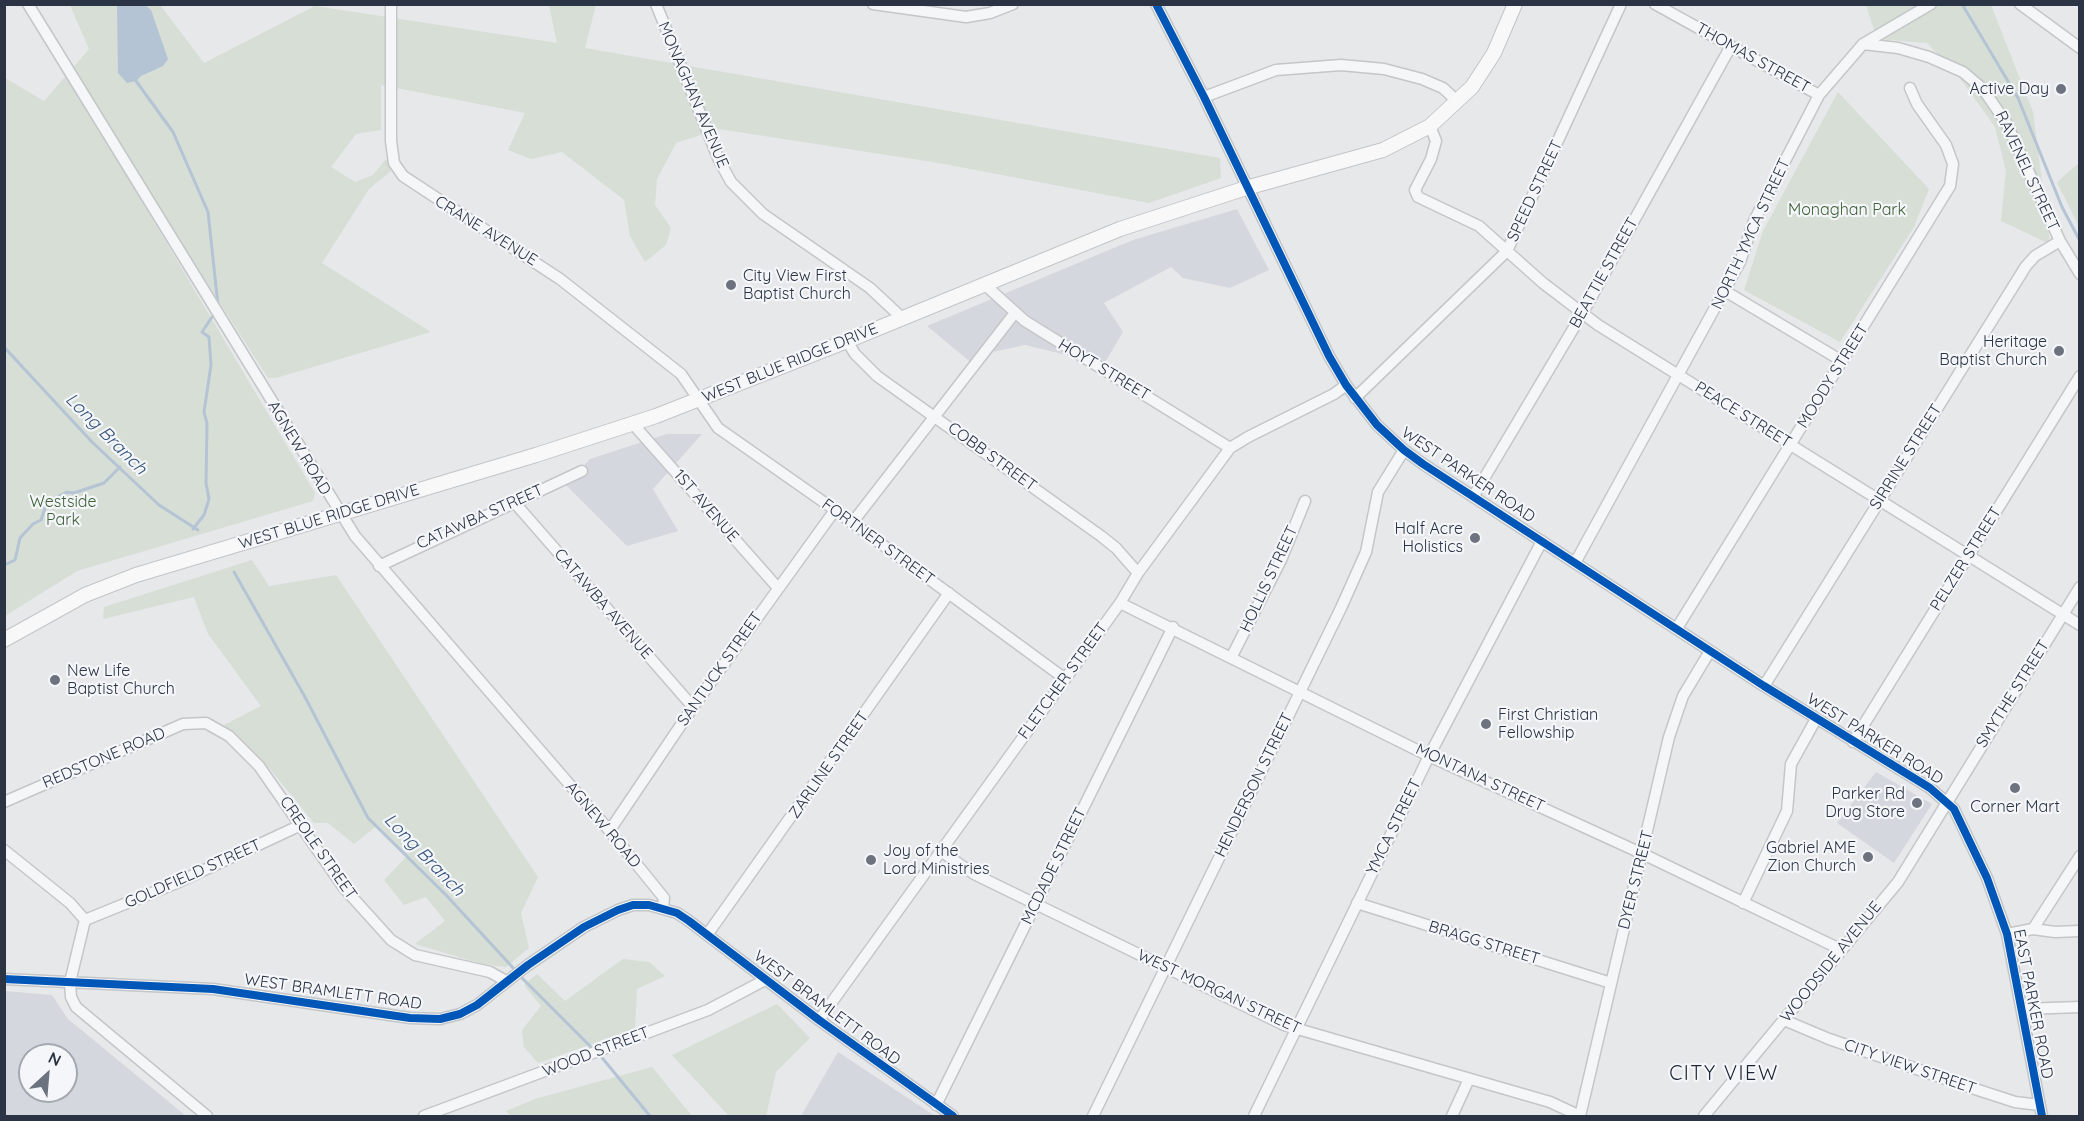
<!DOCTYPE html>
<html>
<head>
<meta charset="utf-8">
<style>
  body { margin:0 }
  #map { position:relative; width:2084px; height:1121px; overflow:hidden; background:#e6e8ea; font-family:Quicksand,sans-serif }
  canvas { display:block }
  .frame { position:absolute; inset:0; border:6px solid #2b3445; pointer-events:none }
  .north { position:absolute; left:18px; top:1043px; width:60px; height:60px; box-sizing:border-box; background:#f4f6f9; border:2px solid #a4a8b1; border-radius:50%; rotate:26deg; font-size:16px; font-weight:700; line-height:24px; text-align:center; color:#2b3445 }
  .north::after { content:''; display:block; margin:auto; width:21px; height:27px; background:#6c737f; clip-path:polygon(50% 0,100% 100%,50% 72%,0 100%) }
</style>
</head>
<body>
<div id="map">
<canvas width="2084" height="1121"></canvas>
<div class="frame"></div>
<div class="north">N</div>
</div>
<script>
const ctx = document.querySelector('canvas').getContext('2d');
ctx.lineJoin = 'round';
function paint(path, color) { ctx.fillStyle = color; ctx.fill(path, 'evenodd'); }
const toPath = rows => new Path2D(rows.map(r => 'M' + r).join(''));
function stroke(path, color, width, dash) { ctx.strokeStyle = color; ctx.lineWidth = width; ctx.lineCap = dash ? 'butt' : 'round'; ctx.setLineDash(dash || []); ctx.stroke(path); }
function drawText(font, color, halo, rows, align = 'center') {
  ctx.font = font + ' Quicksand,sans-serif'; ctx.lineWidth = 4.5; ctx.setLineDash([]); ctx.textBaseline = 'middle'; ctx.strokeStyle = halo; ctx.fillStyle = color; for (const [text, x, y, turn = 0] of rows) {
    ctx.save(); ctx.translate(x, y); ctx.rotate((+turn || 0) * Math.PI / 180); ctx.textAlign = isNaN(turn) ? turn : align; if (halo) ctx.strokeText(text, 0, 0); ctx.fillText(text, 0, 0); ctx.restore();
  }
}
paint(toPath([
  [1237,209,1269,270,1230,288,1183,278,1171,267,1104,303,1123,332,1104,364,1025,345,993,352,979,369,927,326,1133,240],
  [667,434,702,434,653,489,678,531,627,546,566,485,590,459],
  [1876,772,1932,804,1894,863,1837,823],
  [4,991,52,995,68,1019,186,1116,5,1116],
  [30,1055,66,1055,66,1091,30,1091],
  [838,1052,935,1116,801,1116]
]), '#d4d7dd');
paint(toPath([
  [70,5,160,5,204,63,315,6,557,43,549,5,596,5,585,48,1220,158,1221,178,1149,203,939,163,719,129,676,143,657,179,655,205,671,228,666,245,645,262,630,236,624,200,562,152,531,159,508,150,525,113,381,85,381,130,356,134,331,167,355,182,373,175,386,159,391,171,369,189,322,263,431,332,276,378,268,378,154,200,144,205,315,493,313,501,77,571,5,616,5,78,44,101,89,49],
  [1866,5,1991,5,2033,112,2050,244,2001,221,2006,171,1995,127,1957,74,1927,43,1877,39],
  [1838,92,1929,189,1914,227,1840,342,1744,290,1763,231],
  [2079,163,2079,227,2057,182],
  [252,560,269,586,336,575,538,877,521,913,529,948,506,967,482,964,415,944,445,921,426,897,404,905,384,880,406,857,375,827,354,844,328,823,314,823,270,769,224,725,261,706,208,634,194,597,103,619,104,607],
  [623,959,649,962,665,976,637,989,635,1029,538,1063,524,1047,522,1030,541,1006,524,985,537,974,565,1001],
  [777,1004,810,1038,776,1072,766,1116,729,1116,672,1055],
  [652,1067,692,1116,511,1116,506,1111,535,1099]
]), '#d6ded6');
paint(toPath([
  [117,5,145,5,151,10,168,59,163,66,141,76,136,81,127,83,118,73]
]), '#b4c4d5');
stroke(toPath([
  [1962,4,2018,98,2062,207,2080,241],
  [136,81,173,132,208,212,218,305],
  [4,347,92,442,159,505,198,530],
  [193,529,204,515,209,499,206,483,207,423,204,412,211,365,209,337,202,332,212,317],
  [4,565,15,560,20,538,33,524,41,520,45,508,54,499,67,492,74,493,104,483,120,467],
  [234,572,305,697,368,818,446,895,516,971],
  [520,976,594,1050],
  [599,1054,650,1116]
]), '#b4c4d5', 3);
const minor = toPath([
  [28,4,355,536,608,829,664,898,663,908],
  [391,4,391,141,394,163,403,176,560,279,681,374,718,428,835,510,1064,678],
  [656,4,719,160,731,182,763,214,870,288,901,317],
  [873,4,966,17,990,13,1013,4],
  [1156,4,1204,97,1329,356,1346,385,1377,425,1404,450,1423,464,1764,686,1930,788,1954,809,1987,878,2007,934,2042,1116],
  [1655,4,1819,95],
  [2020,4,2080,48],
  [1863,44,1898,48,1929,57,1963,72,1983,89,2007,124,2060,241,2080,274],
  [1204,97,1276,70,1341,65,1384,69,1422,79,1443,88,1457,101],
  [1430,126,1436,141,1431,159,1415,190,1418,197,1479,226,1543,283,1598,325,2080,625],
  [984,284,1025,321,1230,448],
  [1725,291,1842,361],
  [847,341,855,354,877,376,1101,536,1116,548,1138,573],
  [1355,398,1507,251,1621,4],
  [633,424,778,588],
  [1473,497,1582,314,1731,46],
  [514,502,693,707],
  [852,523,1014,314],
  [1575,563,1740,262,1754,221,1819,95,1863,44,1931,4],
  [379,566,582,471],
  [1120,603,1429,756,1643,854,1842,950],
  [1677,628,1950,186,1953,164,1946,145,1917,104,1910,88],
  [1232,656,1281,560,1305,501],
  [1764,686,2026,266,2035,256,2060,241],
  [1853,742,2080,376],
  [4,802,183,724,206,723,229,736,259,766,344,888,391,940,415,955,490,972,506,981],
  [608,829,612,827,693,707,835,510],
  [4,850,70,903,85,920,70,982,71,997,76,1007,207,1116],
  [942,852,974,874,1284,1025,1550,1102,1580,1116],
  [1357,903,1611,983],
  [1743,903,1787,811,1791,764,1816,719],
  [85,920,174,884,301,825],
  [2033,929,2080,856],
  [2007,934,2033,929,2055,932,2080,931],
  [707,935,949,593],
  [4,979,213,989,410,1018,440,1019,460,1014,477,1005,528,965,584,927,618,910,633,905,649,905,677,913,689,921,819,1020,953,1116],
  [2023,1009,2080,1007],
  [819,1020,1120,603,1138,573,1230,448,1248,437,1334,394,1346,385],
  [1784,1020,1829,1039,1972,1088,2015,1102,2039,1105],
  [936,1105,1173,627],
  [424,1116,708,1010,765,980],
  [1093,1116,1341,608,1366,552,1378,492,1404,450],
  [1254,1116,1429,756,1542,541],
  [1452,1116,1469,1079],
  [1580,1116,1669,737,1683,696,1710,651],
  [1704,1116,1898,882,2080,587]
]);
const major = toPath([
  [4,640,85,595,136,575,536,455,656,416,847,341,1120,229,1246,188,1383,150,1430,126,1472,87,1494,53,1515,4]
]);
stroke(minor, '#c4c6c8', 13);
stroke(major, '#c2c5c8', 16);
stroke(minor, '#f5f6f7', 10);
stroke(major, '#f8f8f8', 14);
stroke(toPath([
  [1156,4,1204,97,1329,356,1346,385,1377,425,1404,450,1423,464,1764,686,1930,788,1954,809,1987,878,2007,934,2042,1116],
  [4,979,213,989,410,1018,440,1019,460,1014,477,1005,528,965,584,927,618,910,633,905,649,905,677,913,689,921,819,1020,953,1116]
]), '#0057b8', 8);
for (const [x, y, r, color] of [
  [2061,89,6,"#6c737f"],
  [731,285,6,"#6c737f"],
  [2059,351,6,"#6c737f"],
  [1475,538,6,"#6c737f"],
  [55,680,6,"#6c737f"],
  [1486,724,6,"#6c737f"],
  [2015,788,6,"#6c737f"],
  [1917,803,6,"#6c737f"],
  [1868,857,6,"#6c737f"],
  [871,860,6,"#6c737f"]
]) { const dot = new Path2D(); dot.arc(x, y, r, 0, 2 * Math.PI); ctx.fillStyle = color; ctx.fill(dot); stroke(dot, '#f4f6f9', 2); }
drawText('16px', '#2b3445', '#f4f6f9', [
  ["THOMAS STREET",1753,58,29],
  ["MONAGHAN AVENUE",693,95,67],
  ["RAVENEL STREET",2027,171,65],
  ["SPEED STREET",1535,191,-65],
  ["CRANE AVENUE",486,231,32],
  ["NORTH YMCA STREET",1751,234,-65],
  ["BEATTIE STREET",1604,273,-61],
  ["WEST BLUE RIDGE DRIVE",790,363,-22],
  ["HOYT STREET",1104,370,31],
  ["MOODY STREET",1833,376,-58],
  ["PEACE STREET",1743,415,32],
  ["AGNEW ROAD",299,448,59],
  ["COBB STREET",992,457,36],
  ["SIRRINE STREET",1906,457,-58],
  ["WEST PARKER ROAD",1468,475,34],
  ["1ST AVENUE",706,506,49],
  ["WEST BLUE RIDGE DRIVE",329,517,-17],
  ["CATAWBA STREET",480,517,-24],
  ["FORTNER STREET",878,542,36],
  ["PELZER STREET",1966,559,-58],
  ["HOLLIS STREET",1269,579,-65],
  ["CATAWBA AVENUE",603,604,49],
  ["SANTUCK STREET",720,669,-55],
  ["FLETCHER STREET",1063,681,-54],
  ["SMYTHE STREET",2013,694,-58],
  ["WEST PARKER ROAD",1875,739,32],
  ["REDSTONE ROAD",104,758,-23],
  ["ZARLINE STREET",829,765,-55],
  ["MONTANA STREET",1480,778,25],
  ["HENDERSON STREET",1254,785,-64],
  ["AGNEW ROAD",603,825,50],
  ["YMCA STREET",1394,827,-64],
  ["CREOLE STREET",318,848,55],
  ["MCDADE STREET",1054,866,-64],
  ["GOLDFIELD STREET",193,874,-24],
  ["DYER STREET",1636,880,-76],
  ["BRAGG STREET",1484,943,17],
  ["WOODSIDE AVENUE",1831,962,-51],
  ["WEST BRAMLETT ROAD",333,992,8],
  ["WEST MORGAN STREET",1219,992,25],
  ["EAST PARKER ROAD",2033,1004,79],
  ["WEST BRAMLETT ROAD",827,1008,37],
  ["WOOD STREET",596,1052,-21],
  ["CITY VIEW STREET",1910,1067,19]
]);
drawText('16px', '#2b3445', '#f4f6f9', [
  ["Active Day",2049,89],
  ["City View First",743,276,"left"],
  ["Baptist Church",743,294,"left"],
  ["Heritage",2047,342],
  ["Baptist Church",2047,360],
  ["Half Acre",1463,529],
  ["Holistics",1463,547],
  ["New Life",67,671,"left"],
  ["Baptist Church",67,689,"left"],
  ["First Christian",1498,715,"left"],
  ["Fellowship",1498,733,"left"],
  ["Parker Rd",1905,794],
  ["Drug Store",1905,812],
  ["Corner Mart",2015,807,"center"],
  ["Gabriel AME",1856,848],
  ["Zion Church",1856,866],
  ["Joy of the",883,851,"left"],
  ["Lord Ministries",883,869,"left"]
], 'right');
drawText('16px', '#3f6138', '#f4f6f9', [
  ["Monaghan Park",1847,210],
  ["Westside",63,502],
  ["Park",63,520]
]);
drawText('italic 18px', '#34527a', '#f4f6f9', [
  ["Long Branch",106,434,45],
  ["Long Branch",424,855,46]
]);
ctx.letterSpacing = '1.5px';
drawText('20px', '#1d2536', '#f4f6f9', [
  ["CITY VIEW",1724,1074]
]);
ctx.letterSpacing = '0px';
</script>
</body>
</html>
